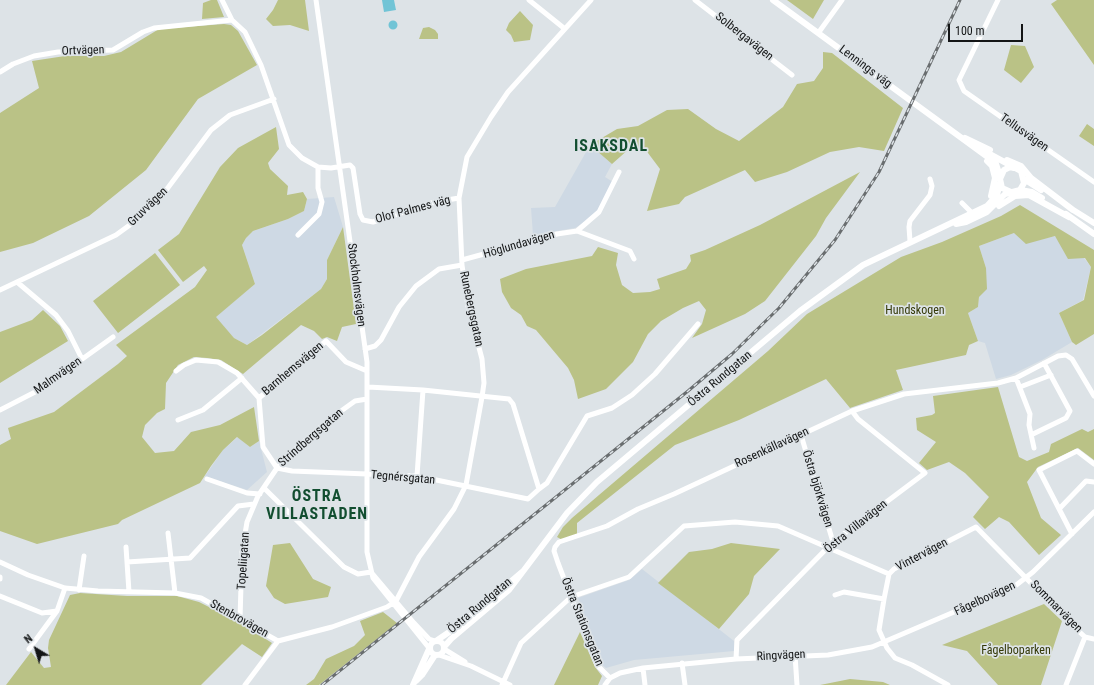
<!DOCTYPE html>
<html>
<head>
<meta charset="utf-8">
<style>
  body { margin:0 }
  #map { position:relative; width:1094px; height:685px; overflow:hidden; background:#dde3e7; font-family:"Roboto Condensed",sans-serif }
  canvas { display:block }
  .north { position:absolute; left:16px; top:629px; width:40px; height:40px; -webkit-text-stroke:3px #dde3e7; paint-order:stroke; rotate:322deg; font-size:11px; font-weight:700; line-height:16px; text-align:center; color:#131516 }
  .north::after { content:''; display:block; margin:auto; width:14px; height:18px; background:#131516; clip-path:polygon(50% 0,100% 100%,50% 72%,0 100%) }
  .scale { position:absolute; left:948px; top:24px; width:75px; height:18px; box-sizing:border-box; border:2px solid #131516; border-top:0; padding-left:5px; font-size:12px; line-height:14px; white-space:nowrap; color:#131516; -webkit-text-stroke:3px #dde3e7; paint-order:stroke }
</style>
</head>
<body>
<div id="map">
<canvas width="1094" height="685"></canvas>
<div class="north">N</div>
<div class="scale">100 m</div>
</div>
<script>
const ctx = document.querySelector('canvas').getContext('2d');
ctx.lineJoin = 'round';
function paint(path, color) { ctx.fillStyle = color; ctx.fill(path, 'evenodd'); }
const toPath = rows => new Path2D(rows.map(r => 'M' + r).join(''));
function stroke(path, color, width, dash) { ctx.strokeStyle = color; ctx.lineWidth = width; ctx.lineCap = dash ? 'butt' : 'round'; ctx.setLineDash(dash || []); ctx.stroke(path); }
function drawText(font, color, halo, rows, align = 'center') {
  ctx.font = font + ' "Roboto Condensed",sans-serif'; ctx.lineWidth = 3.5; ctx.setLineDash([]); ctx.textBaseline = 'middle'; ctx.strokeStyle = halo; ctx.fillStyle = color; for (const [text, x, y, turn = 0] of rows) {
    ctx.save(); ctx.translate(x, y); ctx.rotate((+turn || 0) * Math.PI / 180); ctx.textAlign = isNaN(turn) ? turn : align; if (halo) ctx.strokeText(text, 0, 0); ctx.fillText(text, 0, 0); ctx.restore();
  }
}
paint(toPath([
  [590,145,612,164,605,177,613,182,597,212,588,220,575,228,533,235,531,208,555,207],
  [334,197,343,227,327,260,327,279,321,289,247,345,234,338,215,317,255,284,242,245,246,238,253,231,288,219,304,211,307,199],
  [1014,233,1046,238,1055,236,1084,258,1091,267,1083,300,1059,313,1072,342,1042,360,1011,375,996,379,985,343,978,341,968,313,978,307,979,297,986,268,979,246],
  [238,437,250,447,259,441,267,472,247,490,205,476,223,450],
  [642,569,734,641,734,651,634,660,606,668,600,663,578,598,629,580]
]), '#ced9e4');
paint(toPath([
  [211,0,217,0,224,17,202,19,203,3],
  [278,0,305,0,309,31,290,25,273,26,266,19,273,10],
  [787,0,824,0,813,19],
  [1057,0,1094,0,1094,65,1051,4],
  [520,11,533,25,530,40,514,42,511,35,506,30,509,23],
  [224,24,231,25,238,31,257,65,198,99,146,170,89,216,33,243,0,252,0,113,39,88,32,61,65,56,104,56,121,52,159,29],
  [429,27,435,30,438,34,438,39,419,39,423,28],
  [1011,45,1025,46,1034,67,1021,83,1004,70],
  [823,52,832,53,903,108,884,151,859,147,830,152,787,172,755,182,745,170,685,197,679,204,647,211,660,169,645,149,629,149,612,164,590,145,617,129,638,126,667,110,688,109,716,129,739,141,783,107,797,84,814,81,823,68],
  [1087,124,1094,129,1094,146,1079,136],
  [276,127,279,149,268,163,270,169,288,186,287,195,303,192,307,199,304,211,288,219,253,231,246,238,242,245,255,284,216,317,234,338,247,345,262,335,321,289,327,279,327,260,343,227,356,324,342,327,337,341,327,337,322,339,314,331,301,325,243,374,221,360,207,358,194,357,178,365,166,383,165,409,157,413,145,425,142,437,155,453,174,451,191,432,220,425,254,407,259,441,250,447,237,437,223,450,211,466,200,483,122,520,118,524,37,544,0,531,0,445,11,439,8,428,54,412,118,364,127,356,116,345,195,287,207,270,204,266,183,282,158,250,179,234,220,167,238,148],
  [860,172,826,218,816,236,765,301,745,314,692,338,702,324,706,310,699,301,683,308,661,321,648,334,633,362,606,389,578,399,574,380,568,368,536,330,527,326,521,315,511,308,502,292,500,279,526,269,592,256,598,247,618,253,616,265,622,285,633,293,650,292,660,289,657,279,686,269,691,261,690,255,705,250,760,225],
  [1020,205,1094,250,1094,334,1076,345,1072,342,1059,313,1084,300,1091,267,1085,258,1068,259,1055,236,1026,244,1014,233,979,246,986,268,987,289,979,297,978,307,968,313,978,341,969,345,966,355,896,370,903,390,850,408,826,379,739,420,675,445,577,523,577,535,564,541,557,537,563,527,572,518,768,351,807,314,901,257,942,242,1001,216],
  [155,253,180,285,118,333,93,301],
  [43,310,60,326,68,341,0,383,0,332,32,320],
  [998,387,1019,457,1027,461,1049,452,1051,444,1082,429,1088,432,1094,429,1094,460,1078,448,1038,467,1027,482,1041,518,1061,535,1039,555,1009,522,999,517,985,529,973,517,989,497,965,473,949,462,927,470,919,463,936,442,917,430,916,418,932,415,935,413,933,396],
  [290,543,313,579,331,587,328,597,285,604,274,598,266,586,273,545],
  [731,543,780,549,754,576,749,594,719,629,658,583,689,552,712,549],
  [80,593,127,596,177,596,199,602,239,622,272,643,262,657,242,644,201,685,6,685,31,652,44,668,51,667,48,648,49,640,70,595],
  [1044,604,1062,621,1041,685,998,685,967,651,942,645],
  [383,612,397,623,319,685,306,685,314,679,326,659,354,646,365,635,360,621],
  [580,632,595,667,602,676,598,685,554,685],
  [850,679,883,682,890,685,820,685]
]), '#bac286');
paint(toPath([
  [382,0,394,0,396,10,384,12],
  '388.5 25a4.5 4.5 0 1 1 9 0a4.5 4.5 0 1 1-9 0Z'
]), '#71c4d6');
stroke(toPath([
  [222,0,232,20],
  [316,0,367,362,367,552,373,578,429,648],
  [529,0,565,29],
  [695,0,792,75],
  [998,0,959,80,964,91,1094,182],
  [819,32,842,0],
  [0,72,13,64,34,56,58,52,113,50,143,32,154,28,232,20,245,32,261,65,289,145,302,158,318,167,331,168,350,165,353,168,360,214,363,220,373,222,435,202,459,198],
  [962,203,972,213],
  [577,231,630,251,634,259],
  [298,235,319,214,322,202,318,188,318,167],
  [910,241,909,227,910,221,930,195,932,186,930,179],
  [462,260,557,234,577,231,599,212,619,172],
  [17,282,56,315,68,331,82,359],
  [0,290,116,235,138,219,164,193,211,130,230,115,274,99],
  [365,349,375,346,381,340,399,307,416,286,439,269,462,265],
  [176,371,184,365,196,360,218,362,237,373,259,398],
  [367,371,346,362,326,341,259,398,263,447,277,468,292,471,417,476,528,499,539,489,513,404,509,399,423,390,368,387],
  [1016,378,1030,414,1029,425,1034,448],
  [1020,387,1051,375],
  [0,410,39,390,113,337],
  [178,420,203,410,242,378],
  [1033,434,1066,418,1070,411,1044,363],
  [801,435,833,542],
  [417,476,423,390],
  [207,479,247,493,260,494],
  [264,488,344,567,358,574,371,572],
  [539,489,547,483,587,416,612,408,632,395,655,374,698,324],
  [1060,508,1086,481,1094,482],
  [168,533,175,593],
  [1072,534,1039,470,1077,451,1094,464],
  [126,547,129,592],
  [0,562,28,575,65,588,98,591,175,593,201,598,278,641,332,627,387,607,396,601,419,557,454,509,466,485,482,397,484,383,482,359,468,306,462,265,459,198,467,157,491,117,508,92,591,0],
  [127,562,190,558,238,506,254,504],
  [371,572,414,623,429,639,435,641],
  [0,577,0,579],
  [79,590,84,556],
  [835,595,844,592,884,599],
  [0,596,42,613,57,611],
  [240,619,242,552,247,522,258,496,277,468,293,451,330,419,355,401,367,399],
  [29,649,57,611,65,588],
  [444,649,465,662],
  [439,655,471,666,510,685],
  [795,655,797,685],
  [736,659,737,640,833,542,925,473,858,419,852,411],
  [682,663,685,685],
  [643,668,645,685],
  [610,678,597,665,558,563,554,551,555,547,559,542,607,526,638,509,674,494,852,411,904,394,998,383,1016,378,1058,356,1066,355,1072,359,1094,396],
  [245,685,278,641],
  [502,685,521,643,571,597,629,577,684,526,735,522,778,526,889,574],
  [605,685,610,678,620,673,643,668,736,659,828,655,872,647,1015,586,1033,572,1094,512],
  [948,685,912,665,895,658,887,648,879,630,884,599,889,574,894,569,976,527,1072,625,1085,637,1094,639],
  [1066,685,1085,637]
]), '#fff', 5);
stroke(toPath([
  [773,0,989,158,996,164,1000,176],
  [965,138,990,150],
  [1007,160,1021,166,1031,178,1073,210],
  [987,161,992,166,995,178,991,196],
  [1024,179,1041,190],
  [1020,190,1032,192,1042,198],
  [1011,192,1002,188,1000,179,1004,170,1010,167,1014,168],
  [999,206,1015,196,1029,195,1069,217],
  [1070,208,1094,223],
  [1066,214,1094,234],
  [956,224,966,222,987,212,1005,194,1020,190,1024,183,1021,171,984,151],
  '430 648a7 7 0 1 1 14 0a7 7 0 1 1-14 0Z',
  [436,641,461,624,522,572],
  [444,647,451,639,509,590,567,513,597,482,800,311,863,265,987,206,997,195,1000,183],
  [416,681,422,675,435,655],
  [413,685,429,649]
]), '#fff', 6);
const rail = toPath([
  [322,685,688,391,732,354,779,308,835,240,879,172,960,0]
]);
stroke(rail, '#696d6f', 3);
stroke(rail, '#dde3e7', 1.5, [4.5]);
drawText('12px', '#131516', '#dde3e7', [
  ["Solbergavägen",744,37,38],
  ["Ortvägen",83,51,-2],
  ["Lennings väg",865,67,37],
  ["Tellusvägen",1024,133,35],
  ["Gruvvägen",148,207,-44],
  ["Olof Palmes väg",413,210,-15],
  ["Höglundavägen",519,245,-16],
  ["Stockholmsvägen",356,285,83],
  ["Runebergsgatan",471,309,78],
  ["Barnhemsvägen",293,369,-40],
  ["Malmvägen",58,376,-35],
  ["Östra Rundgatan",720,379,-40],
  ["Strindbergsgatan",311,438,-41],
  ["Rosenkällavägen",772,448,-25],
  ["Tegnérsgatan",403,478,5],
  ["Östra björkvägen",817,489,73],
  ["Östra Villavägen",856,527,-39],
  ["Vintervägen",922,555,-28],
  ["Topeliigatan",244,561,-86],
  ["Fågelbovägen",985,599,-25],
  ["Östra Rundgatan",480,606,-40],
  ["Sommarvägen",1056,607,45],
  ["Stenbrovägen",239,619,29],
  ["Östra Stationsgatan",582,622,68],
  ["Ringvägen",781,656,-3]
]);
drawText('12px', '#333806', '#dde3e7', [
  ["Hundskogen",915,311],
  ["Fågelboparken",1016,651]
]);
ctx.letterSpacing = '1px';
drawText('bold 16px', '#124e30', '#dde3e7', [
  ["ISAKSDAL",611,147],
  ["ÖSTRA",317,497],
  ["VILLASTADEN",317,515]
]);
ctx.letterSpacing = '0px';
</script>
</body>
</html>
